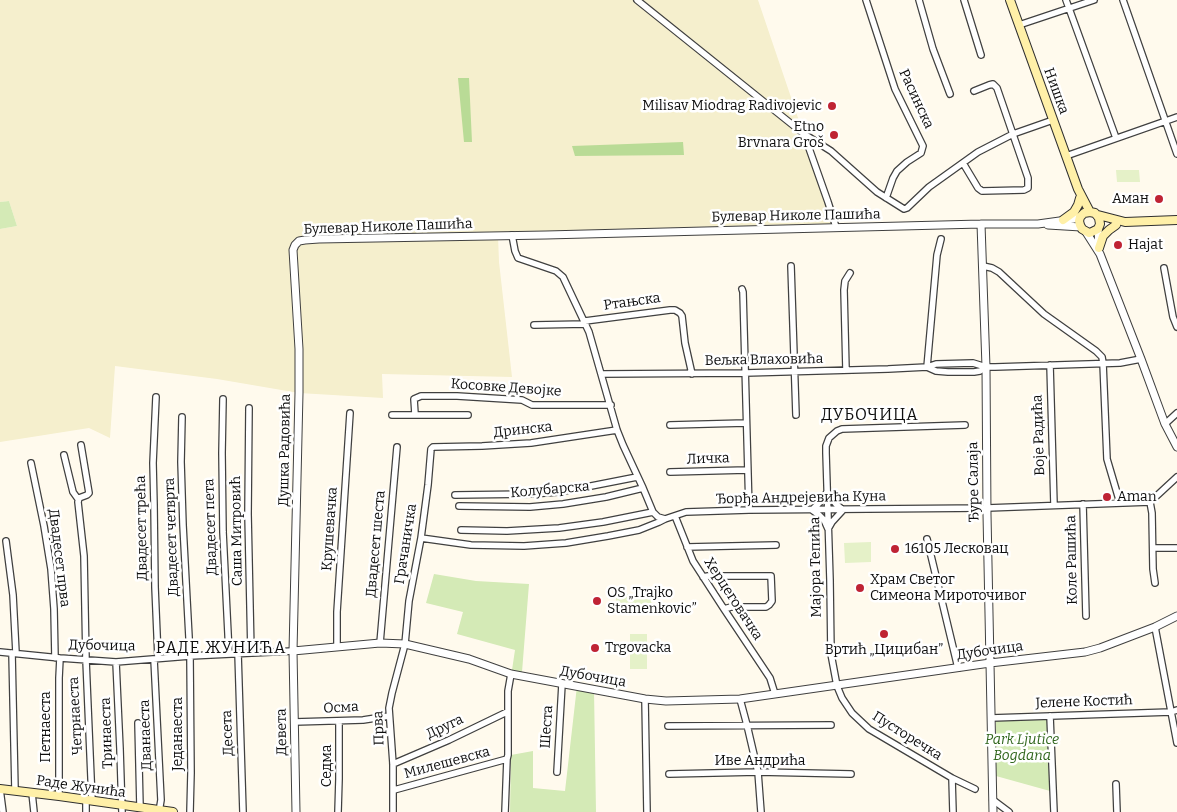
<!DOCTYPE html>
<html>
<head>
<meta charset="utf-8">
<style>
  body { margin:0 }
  canvas { display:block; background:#fffaed }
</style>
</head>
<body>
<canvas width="1177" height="812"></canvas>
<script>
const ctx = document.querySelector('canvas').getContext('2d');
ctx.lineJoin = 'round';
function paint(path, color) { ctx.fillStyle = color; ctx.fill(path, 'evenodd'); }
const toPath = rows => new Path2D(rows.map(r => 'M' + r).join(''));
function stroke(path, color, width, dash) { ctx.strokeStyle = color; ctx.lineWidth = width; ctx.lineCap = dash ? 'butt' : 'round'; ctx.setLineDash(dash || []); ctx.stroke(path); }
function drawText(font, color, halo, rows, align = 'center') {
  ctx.font = font + ' Bitter,serif'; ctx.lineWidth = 5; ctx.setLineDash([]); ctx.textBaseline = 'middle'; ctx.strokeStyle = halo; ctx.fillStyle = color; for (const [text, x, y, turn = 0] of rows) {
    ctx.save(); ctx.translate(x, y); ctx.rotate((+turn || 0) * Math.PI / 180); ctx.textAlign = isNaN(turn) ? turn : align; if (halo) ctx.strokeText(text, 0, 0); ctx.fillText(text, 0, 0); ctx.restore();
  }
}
paint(toPath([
  [0,0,758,0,835,227,498,236,499,262,512,377,382,374,383,398,299,393,217,379,115,366,110,438,89,428,0,442,0,229,17,226,9,201,0,202]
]), '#f5efcd');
paint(toPath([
  [9,201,17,226,0,229,0,202],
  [434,574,476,581,529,584,522,672,512,670,515,650,457,634,463,612,426,603],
  [577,686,594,690,596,812,510,812,511,755,533,751,533,788,565,791],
  [1047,718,1050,791,996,776,996,720]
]), '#d4eab6');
paint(toPath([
  [458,78,469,78,472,142,464,142],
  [683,142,684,155,575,156,572,146]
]), '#b9db96');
paint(toPath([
  [1116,170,1139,170,1140,182,1117,182],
  [871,542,871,562,845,563,844,543],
  [616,594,651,594,652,612,616,612],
  [630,634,647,634,647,669,630,669]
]), '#e5f1c8');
const minor = toPath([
  [637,0,804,134],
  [866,0,895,89,923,146,921,153,907,162,897,171,893,178,886,198],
  [919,0,933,49,950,94],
  [964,0,981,55],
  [1066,0,1116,138],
  [1123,0,1177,154],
  [1019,25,1094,0],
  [1066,156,1177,117],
  [963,163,978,188,982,191,1024,190,1028,188,1028,178,997,88,993,84,989,85,974,91],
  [836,227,828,202,804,134,831,151,877,192,904,209,907,208,929,187,978,152,1013,134,1053,120],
  [512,235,515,251,518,258,556,271,563,277,589,332,617,430,623,445,643,488,653,512,658,517,665,519],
  [791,266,796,415],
  [983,266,992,268,999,272,1044,314,1096,351,1102,357,1103,363,1107,459,1120,503],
  [1164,268,1173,317,1177,327],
  [742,289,743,292,749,510],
  [585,321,670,310,675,310,680,313,682,316,685,343,692,374],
  [534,325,586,324],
  [1050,365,1054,505],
  [927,367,937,255,941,239],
  [927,367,936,371,948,372,974,372,980,371,986,367],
  [846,370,844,290,845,281,850,273],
  [602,374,745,373,888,369,927,367,936,364,973,363,986,367,995,367,1120,363,1141,359],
  [156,397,153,463,154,505,155,587,158,658],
  [223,399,222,453,223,532,229,654],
  [249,408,248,514,251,653],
  [415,414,414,399,421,396,457,396,522,400,532,405,611,405],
  [392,415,468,415],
  [182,417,181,462,183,525,190,656,191,773,190,812],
  [1165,424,1177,413],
  [670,425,746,423],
  [81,445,89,493,87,495,79,498,78,502,84,556,86,660,92,801],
  [64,455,73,492,78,499],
  [31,463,44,526,51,569,54,609,55,658],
  [670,472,747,470],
  [827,492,836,504,843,510,832,522,828,529,824,520,819,515,812,510,822,500,827,492],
  [455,495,532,494,558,492,586,487,637,477],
  [1150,502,1152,513,1153,569,1155,583],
  [1083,504,1086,616],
  [459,506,530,507,563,504,606,497,643,488],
  [675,516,693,561,724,609,770,678,775,694],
  [461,530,507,531,559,528,603,522,653,512],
  [421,538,471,545,524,546,566,543,608,536,639,530,659,522,665,519,686,512,749,510,987,508,1150,502,1177,477],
  [927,539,958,668],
  [6,541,13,595,16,653],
  [687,547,776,545],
  [1153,548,1177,548],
  [703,577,708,576,771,576,772,601,769,605,766,607,731,607,724,609],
  [1155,627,1177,743],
  [380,643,397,447],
  [337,646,337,612,350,413],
  [0,652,60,658,116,662,190,656,293,651],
  [12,653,15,790],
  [238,653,243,812],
  [154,659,161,800,159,812],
  [116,662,120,749,122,812],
  [645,699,647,812],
  [740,699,747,725,758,772,761,812],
  [1050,716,1054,812],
  [991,718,1171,712,1177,710],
  [294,722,363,720,389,716],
  [138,723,140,807],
  [668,726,831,725],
  [393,764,449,740,507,712],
  [557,772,562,684],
  [669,774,758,772,851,774],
  [952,778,975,789],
  [1116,784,1117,812],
  [0,789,3,812],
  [394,790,507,759],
  [32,793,34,812],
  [59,796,59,678,60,658],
  [86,800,86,812],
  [993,800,1009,812],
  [338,812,339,779,339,721],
  [393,812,393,764,389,708,392,693,405,644,409,601,421,538,428,485,431,449,433,447,482,446,531,443,617,430],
  [505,812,507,759,508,755,508,691,511,674],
  [953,812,952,778,869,729,852,713,842,698,837,686,831,654,830,580,826,453,826,446,829,438,837,431,842,429,965,425]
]);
const tertiary = toPath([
  [981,224,986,367,987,514,993,812],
  [1048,225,1081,227],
  [1098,229,1099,248],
  [1086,232,1100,254,1141,359,1165,424,1177,447],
  [293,651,380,643,405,644,469,659,511,674,645,699,666,701,740,699,990,663,1085,652,1100,648,1155,627,1177,616],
  [296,812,293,651,299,393,299,349,293,250,295,245,299,241,305,240,319,239,546,235,981,224,1038,224,1074,219,1080,217]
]);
const secondary = toPath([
  [1010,0,1078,189,1090,212,1095,213,1099,218,1100,224,1098,229,1092,232,1089,233,1082,229,1080,225,1079,221,1080,217,1084,213,1090,212],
  [1098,215,1125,222,1177,220],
  [1063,220,1074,212,1078,205,1080,198],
  [1099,248,1103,236,1109,230,1116,225],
  [0,789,59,796,173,812]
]);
stroke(minor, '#404040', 8);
stroke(tertiary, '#404040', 9);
stroke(secondary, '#2f2f2f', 10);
stroke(minor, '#fff', 5.5);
stroke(tertiary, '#fff', 7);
stroke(secondary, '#fff0a8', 8);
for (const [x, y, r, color] of [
  [832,106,5,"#bf2334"],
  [834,135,5,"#bf2334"],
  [1159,199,5,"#bf2334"],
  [1118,245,5,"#bf2334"],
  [1107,497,5,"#bf2334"],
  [895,549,5,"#bf2334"],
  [860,588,5,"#bf2334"],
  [597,601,5,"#bf2334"],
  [884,634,5,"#bf2334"],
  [595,648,5,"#bf2334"]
]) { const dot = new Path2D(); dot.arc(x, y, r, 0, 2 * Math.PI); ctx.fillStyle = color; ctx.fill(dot); stroke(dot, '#fff', 2); }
drawText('14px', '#0d0d0d', '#fff', [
  ["Нишка",1056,91,70],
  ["Расинска",916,99,65],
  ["Булевар Николе Пашића",796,216,-1],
  ["Булевар Николе Пашића",388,227,-2],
  ["Ртањска",632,302,-8],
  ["Вељка Влаховића",764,360,-1],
  ["Косовке Девојке",506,388,4],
  ["Дринска",523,430,-6],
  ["Воје Радића",1039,435,-92],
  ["Душка Радовића",285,450,-89],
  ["Личка",708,459,-2],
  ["Ђуре Салаја",974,482,-91],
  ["Колубарска",550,490,-5],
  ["Ђорђа Андрејевића Куна",801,498,-1],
  ["Двадесет пета",211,527,-92],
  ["Двадесет трећа",142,528,-91],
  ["Крушевачка",330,529,-86],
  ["Саша Митровић",237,531,-91],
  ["Двадесет четврта",172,537,-92],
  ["Двадесет шеста",376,544,-85],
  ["Грачаничка",406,544,-81],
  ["Двадесет прва",59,558,83],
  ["Коле Рашића",1072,560,-91],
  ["Мајора Тепића",816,567,-91],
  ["Херцеговачка",733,599,57],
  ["Дубочица",102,646,1],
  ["Дубочица",990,651,-8],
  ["Дубочица",593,677,10],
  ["Јелене Костић",1084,702,-2],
  ["Осма",341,708,-3],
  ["Четрнаеста",76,716,-93],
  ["Петнаеста",46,727,-90],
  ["Друга",445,727,-25],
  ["Шеста",547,727,-86],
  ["Прва",379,728,-92],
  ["Девета",282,732,-91],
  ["Тринаеста",107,733,-92],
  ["Десета",228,733,-92],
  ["Једанаеста",178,734,-90],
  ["Дванаеста",146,735,-92],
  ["Пусторечка",907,736,32],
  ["Иве Андрића",760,761],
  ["Милешевска",447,763,-15],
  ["Седма",327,766,-90],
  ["Раде Жунића",81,787,8]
]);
drawText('14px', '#0d0d0d', '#fff', [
  ["Milisav Miodrag Radivojevic",822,106,"right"],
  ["Etno",824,127,"right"],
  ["Brvnara Groš",824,143,"right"],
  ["Аман",1149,199,"right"],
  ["Hajat",1128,245],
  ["Aman",1117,497],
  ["16105 Лесковац",905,549],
  ["Храм Светог",870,580],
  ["Симеона Мироточивог",870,596],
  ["OS „Trajko",607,593],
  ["Stamenkovic”",607,609],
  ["Trgovacka",605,648],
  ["Вртић „Цицибан”",884,650,"center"]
], 'left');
drawText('italic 14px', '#30661d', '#fff', [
  ["Park Ljutice",1022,740],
  ["Bogdana",1022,756]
]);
ctx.letterSpacing = '1px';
drawText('16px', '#0d0d0d', '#fff', [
  ["ДУБОЧИЦА",870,416],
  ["РАДЕ ЖУНИЋА",221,649]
]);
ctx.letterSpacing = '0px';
</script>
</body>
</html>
